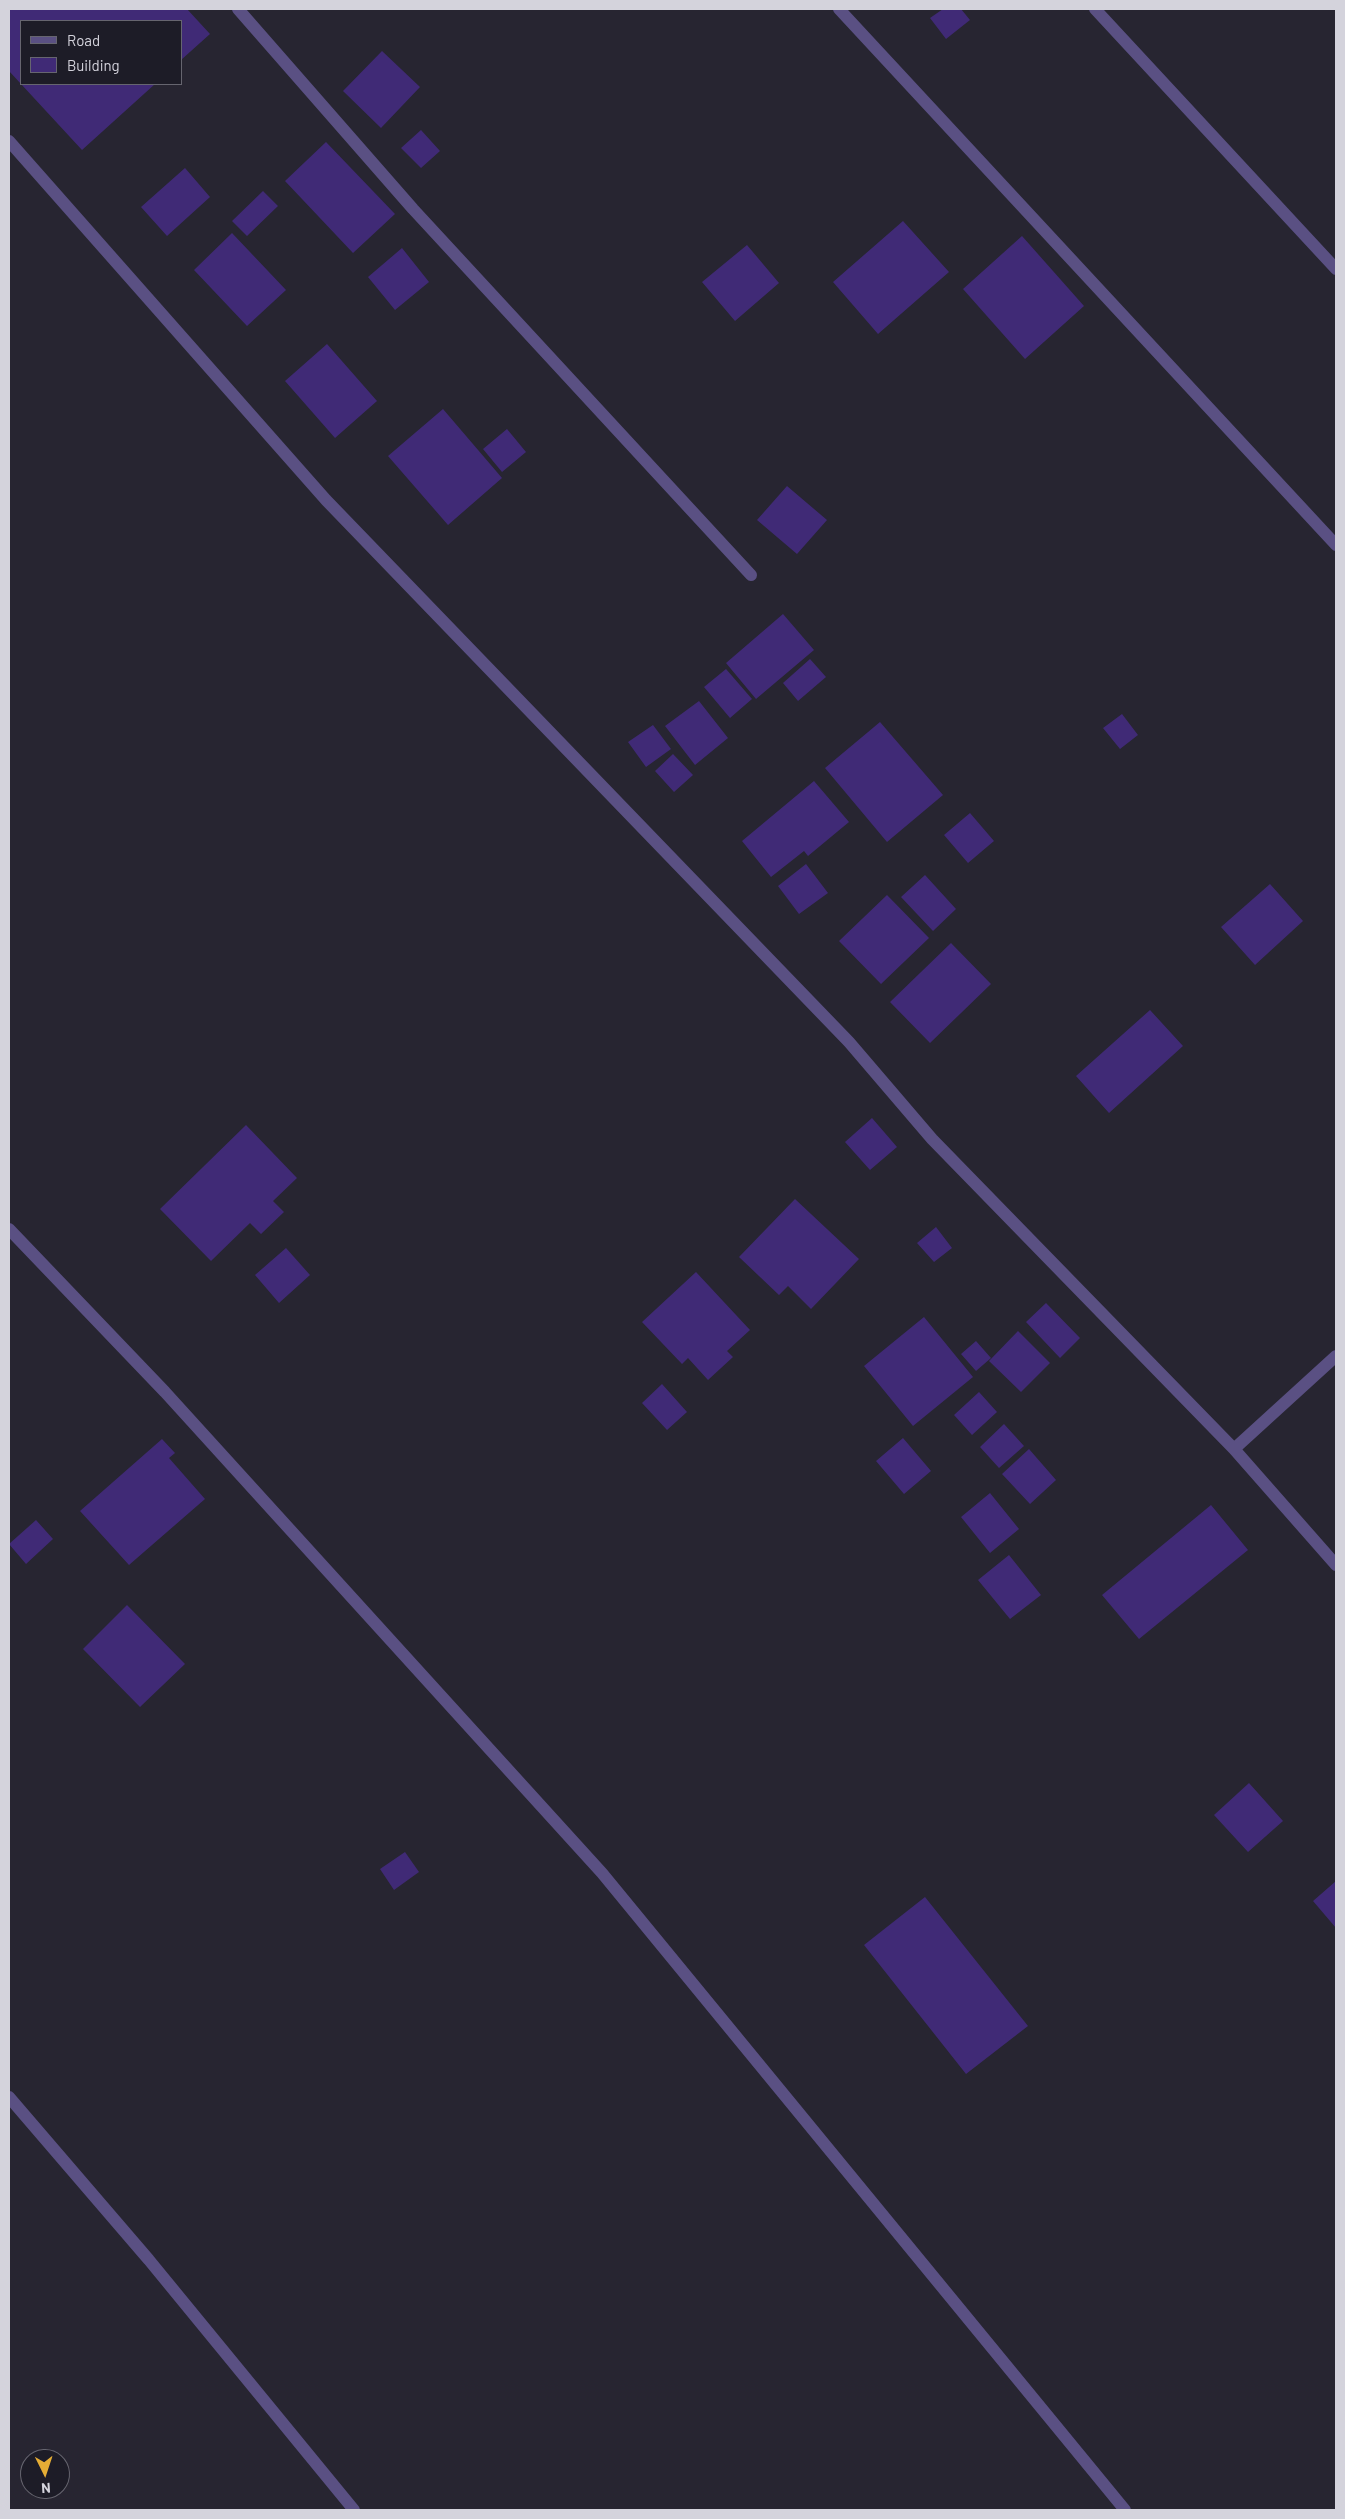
<!DOCTYPE html>
<html>
<head>
<meta charset="utf-8">
<style>
  body { margin:0 }
  #map { position:relative; width:1345px; height:2519px; overflow:hidden; background:#272531; font-family:Barlow,sans-serif }
  canvas { display:block }
  .frame { position:absolute; inset:0; border:10px solid #d4d3dc; pointer-events:none }
  .legend { position:absolute; left:20px; top:20px; width:162px; height:65px; box-sizing:border-box; background:#1d1c27; border:1px solid #66656f; margin:0; padding:6px 9px; list-style:none; font-size:15px; color:#d4d3dc }
  .legend li { display:flex; align-items:center; gap:10px; height:25px }
  .legend b { width:25px; border:1px solid #66656f }
  .north { position:absolute; left:20px; top:2449px; width:50px; height:50px; box-sizing:border-box; background:#1d1c27; border:1px solid #66656f; border-radius:50%; rotate:176deg; font-size:14px; font-weight:700; line-height:20px; text-align:center; color:#d4d3dc }
  .north::after { content:''; display:block; margin:auto; width:18px; height:22px; background:#e5ad35; clip-path:polygon(50% 0,100% 100%,50% 72%,0 100%) }
</style>
</head>
<body>
<div id="map">
<canvas width="1345" height="2519"></canvas>
<div class="frame"></div>
<ul class="legend">
<li><b style="height:6px;background:#5a5083"></b>Road</li>
<li><b style="height:14px;background:#402a76"></b>Building</li>
</ul>
<div class="north">N</div>
</div>
<script>
const ctx = document.querySelector('canvas').getContext('2d');
ctx.lineJoin = 'round';
function paint(path, color) { ctx.fillStyle = color; ctx.fill(path, 'evenodd'); }
const toPath = rows => new Path2D(rows.map(r => 'M' + r).join(''));
function stroke(path, color, width, dash) { ctx.strokeStyle = color; ctx.lineWidth = width; ctx.lineCap = dash ? 'butt' : 'round'; ctx.setLineDash(dash || []); ctx.stroke(path); }
paint(toPath([
  [9,9,187,9,210,34,181,60,181,21,21,21,21,84,155,84,82,150,9,71],
  [943,9,961,9,970,20,946,39,930,18],
  [382,51,420,87,381,128,343,91],
  [421,130,440,151,421,168,401,148],
  [326,142,395,214,353,253,285,181],
  [185,168,210,197,167,236,141,207],
  [263,191,278,206,247,236,232,221],
  [903,221,949,272,878,334,833,282],
  [232,233,286,290,247,326,194,270],
  [1022,236,1084,306,1025,359,963,289],
  [747,245,779,283,735,321,702,282],
  [402,248,429,282,395,310,368,277],
  [327,344,377,401,335,438,285,381],
  [443,409,502,478,448,525,388,456],
  [507,429,526,452,502,472,483,449],
  [787,486,827,520,797,554,757,520],
  [783,614,814,650,756,699,726,663],
  [810,659,826,677,798,701,783,683],
  [726,669,752,699,730,718,704,687],
  [699,701,728,738,695,765,665,726],
  [1122,714,1138,735,1120,749,1103,728],
  [880,722,943,795,887,842,825,768],
  [653,725,671,749,646,767,628,742],
  [673,754,693,775,674,792,655,771],
  [814,781,849,822,808,856,804,851,771,877,742,841],
  [970,813,994,841,968,863,944,835],
  [806,864,828,893,799,914,778,886],
  [925,875,956,909,933,931,901,897],
  [1270,884,1303,921,1255,965,1221,927],
  [887,895,929,938,881,984,839,941],
  [951,943,991,984,930,1043,890,1002],
  [1150,1010,1183,1046,1109,1113,1076,1076],
  [872,1118,897,1147,870,1170,845,1142],
  [246,1125,297,1178,273,1201,284,1212,261,1234,250,1223,211,1261,160,1209],
  [795,1199,859,1259,811,1309,788,1286,779,1295,739,1257],
  [936,1227,952,1248,934,1262,917,1243],
  [286,1248,310,1275,279,1303,255,1275],
  [696,1272,750,1330,727,1351,733,1357,708,1380,688,1358,682,1364,642,1322],
  [1046,1303,1080,1338,1060,1358,1026,1322],
  [924,1317,973,1377,913,1426,864,1366],
  [1018,1331,1050,1363,1021,1392,989,1361],
  [976,1341,991,1358,976,1371,961,1354],
  [662,1384,687,1412,667,1430,642,1403],
  [979,1392,997,1412,972,1435,954,1415],
  [1004,1424,1024,1446,999,1468,980,1447],
  [903,1438,931,1471,904,1494,876,1461],
  [162,1439,175,1453,169,1458,205,1499,129,1565,80,1511],
  [1029,1449,1056,1480,1030,1504,1002,1474],
  [990,1493,1019,1529,990,1553,961,1517],
  [1211,1505,1248,1550,1139,1639,1102,1595],
  [36,1520,53,1539,26,1564,9,1544],
  [1009,1555,1041,1595,1010,1619,978,1580],
  [127,1605,185,1664,140,1707,83,1649],
  [1249,1783,1283,1821,1248,1852,1214,1815],
  [405,1852,419,1872,394,1890,380,1869],
  [1336,1881,1336,1928,1313,1901],
  [925,1897,1028,2026,966,2074,864,1945]
]), '#402a76');
stroke(toPath([
  [238,9,413,209,751,575],
  [839,9,1336,545],
  [1095,9,1336,269],
  [9,141,326,500,849,1042,932,1139,1234,1449,1336,1565],
  [9,1229,165,1392,602,1873,1125,2510],
  [1234,1449,1336,1356],
  [9,2097,149,2260,354,2510]
]), '#5a5083', 12);
</script>
</body>
</html>
